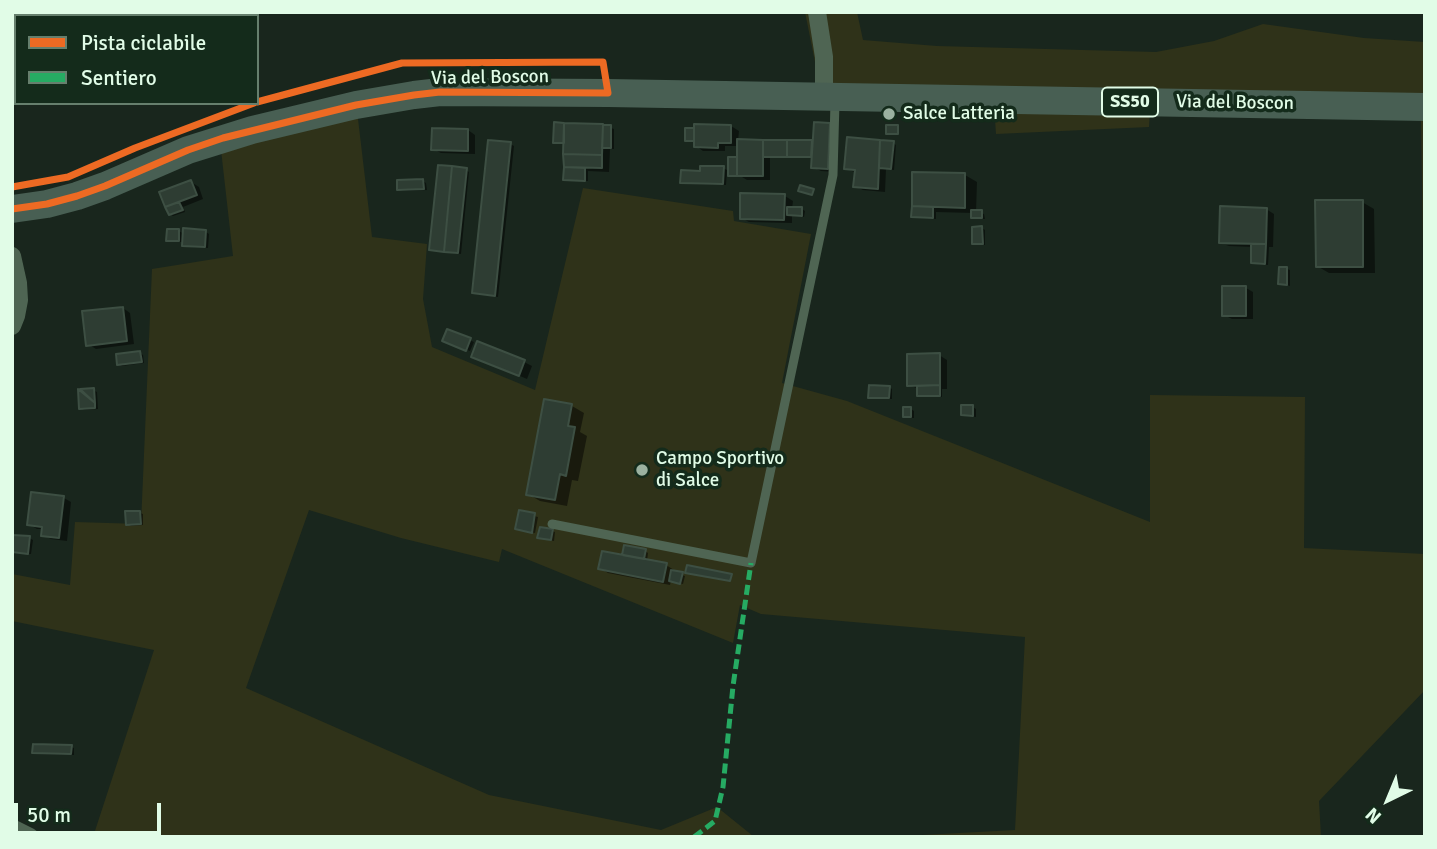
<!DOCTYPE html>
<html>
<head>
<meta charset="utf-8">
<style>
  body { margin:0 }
  #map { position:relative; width:1437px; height:849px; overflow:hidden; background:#19261d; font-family:Signika,sans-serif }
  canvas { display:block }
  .frame { position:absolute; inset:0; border:14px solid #e1fce7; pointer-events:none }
  .legend { position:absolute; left:14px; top:14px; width:245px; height:91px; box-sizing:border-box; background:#142b1b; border:2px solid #667f6d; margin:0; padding:9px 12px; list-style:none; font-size:21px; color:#e1fce7 }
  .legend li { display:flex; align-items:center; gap:14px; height:35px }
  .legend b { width:35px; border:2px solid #667f6d }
  .north { position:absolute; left:1353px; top:765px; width:70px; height:70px; -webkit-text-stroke:5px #142b1b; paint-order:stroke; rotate:223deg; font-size:19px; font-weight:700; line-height:28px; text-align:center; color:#e1fce7 }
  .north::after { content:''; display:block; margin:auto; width:24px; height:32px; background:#e1fce7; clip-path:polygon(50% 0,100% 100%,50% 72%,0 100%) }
  .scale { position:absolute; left:14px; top:803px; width:147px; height:32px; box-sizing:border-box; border:4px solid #e1fce7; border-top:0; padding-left:9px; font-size:21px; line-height:24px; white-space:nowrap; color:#e1fce7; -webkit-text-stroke:5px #142b1b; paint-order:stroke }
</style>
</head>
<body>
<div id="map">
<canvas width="1437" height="849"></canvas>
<div class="frame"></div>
<ul class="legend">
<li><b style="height:9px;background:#ed6a23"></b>Pista ciclabile</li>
<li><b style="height:9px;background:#26ab63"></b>Sentiero</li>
</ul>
<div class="north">N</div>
<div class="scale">50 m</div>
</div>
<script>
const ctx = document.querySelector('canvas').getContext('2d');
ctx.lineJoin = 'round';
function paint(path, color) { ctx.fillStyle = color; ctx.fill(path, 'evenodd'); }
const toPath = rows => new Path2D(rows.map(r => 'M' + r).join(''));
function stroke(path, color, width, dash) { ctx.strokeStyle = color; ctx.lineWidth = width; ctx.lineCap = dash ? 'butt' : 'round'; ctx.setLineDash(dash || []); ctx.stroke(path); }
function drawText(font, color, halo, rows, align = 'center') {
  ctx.font = font + ' Signika,sans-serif'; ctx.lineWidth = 7; ctx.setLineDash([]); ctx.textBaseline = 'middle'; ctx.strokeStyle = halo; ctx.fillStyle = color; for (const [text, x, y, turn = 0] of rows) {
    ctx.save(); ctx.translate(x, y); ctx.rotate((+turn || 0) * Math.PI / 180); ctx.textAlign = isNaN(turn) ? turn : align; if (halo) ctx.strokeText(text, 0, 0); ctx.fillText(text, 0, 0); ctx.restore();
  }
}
paint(toPath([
  [805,12,857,12,863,40,937,46,1156,52,1214,41,1263,24,1364,38,1425,42,1425,375,1421,120,1150,109,1149,127,996,134,994,105,821,92],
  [356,102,372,237,427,244,423,299,432,347,535,390,583,188,733,211,734,221,811,234,782,383,847,401,1150,522,1150,395,1305,397,1304,548,1425,554,1425,690,1319,801,1321,837,885,837,1015,830,1025,637,761,614,740,605,733,643,502,549,499,562,401,538,309,510,246,688,489,795,661,830,717,807,753,836,768,837,93,837,154,650,12,621,12,574,70,585,75,522,141,524,152,269,233,256,220,141]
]), '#2f3219');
paint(toPath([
  [602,125,614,129,614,149,610,149,609,172,588,171,588,181,568,181,565,179,566,144,558,144,555,142],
  [830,125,837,129,836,172,821,171,813,167,820,155,770,155,770,180,747,180,742,177,733,177,730,175,739,159,739,146,725,146,725,151,703,151,696,146,696,141,687,140,731,126,739,131,738,141,812,142,814,143],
  [468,130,475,135,475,154,441,153,433,149],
  [848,139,893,143,896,145,894,170,886,169,885,192,863,190,855,186,856,173,846,168],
  [510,144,514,146,498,297,477,294,474,292],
  [723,168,727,170,726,185,685,184,682,182,701,172],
  [466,170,469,172,461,254,434,251,431,249],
  [914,174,965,175,977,182,976,212,984,214,985,219,976,219,973,217,973,213,936,212,936,219,916,218,913,216],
  [423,181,426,183,427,190,402,191,399,189],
  [191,182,199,187,203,199,183,207,185,212,173,216,170,214,166,206],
  [785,196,793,201,792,209,802,209,805,211,804,217,792,216,792,223,749,222,741,218],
  [1362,202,1374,209,1375,273,1329,273,1317,266],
  [1266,209,1274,214,1273,247,1269,247,1268,265,1256,264,1252,262,1253,247,1229,246,1226,245,1253,245],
  [982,228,985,230,985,245,977,245,974,243],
  [179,231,184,234,206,232,209,234,208,248,187,247,184,245,184,242,171,242,168,240],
  [1287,269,1290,270,1290,286,1280,283],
  [1246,288,1253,292,1253,319,1232,319,1224,315],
  [123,308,130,313,134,344,96,349,88,344],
  [448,331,474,342,470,351,448,342],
  [140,353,143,355,144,363,122,366,119,364],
  [939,355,947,360,947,389,942,389,942,397,923,397,919,395,919,389,909,385],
  [473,356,524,362,532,366,527,379],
  [889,387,892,389,892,399,873,399,870,397],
  [80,390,93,390,97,392,98,409,84,410,81,408],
  [546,401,572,406,584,413,580,432,587,436,578,481,572,480,567,506,540,501,528,494],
  [973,407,976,409,976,417,966,416,963,414],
  [911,409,914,411,914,418,908,418,905,416],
  [64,498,71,502,67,541,51,539,43,535,44,529,37,529,29,524],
  [520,512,538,517,535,533,517,529],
  [140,513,143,514,143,525,131,526,127,524],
  [552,531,555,532,554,541,543,539],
  [12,537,29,538,33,540,31,554,12,553],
  [645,551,648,553,647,561,666,565,674,570,673,572,685,576,683,584,671,581,670,585,608,573,600,568,623,557],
  [71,747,74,748,74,755,37,754,34,752]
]), '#0007');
const building = toPath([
  [554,122,564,123,564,143,553,143,554,122],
  [814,122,830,123,828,169,811,168,814,122],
  [564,123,603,124,602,155,563,154,564,123],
  [694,124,731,125,731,143,718,143,718,148,694,147,694,124],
  [603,125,611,125,611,148,602,148,603,125],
  [886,125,898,125,898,134,886,134,886,125],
  [432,128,468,129,468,151,431,150,432,128],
  [685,128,694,128,694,141,685,141,685,128],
  [847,137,880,140,878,189,853,187,855,170,844,169,847,137],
  [737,139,763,140,763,176,737,176,737,139],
  [488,140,511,142,495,296,472,293,488,140],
  [763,140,787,140,787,157,763,157,763,140],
  [787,140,812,140,811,157,787,157,787,140],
  [880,140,894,141,891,169,879,168,880,140],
  [563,154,602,155,602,168,564,167,563,154],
  [728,157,737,157,737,176,728,176,728,157],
  [438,165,452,166,444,252,429,250,438,165],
  [452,166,467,168,458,253,444,252,452,166],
  [700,166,724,166,723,184,680,183,681,170,700,171,700,166],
  [564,167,585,168,585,181,563,180,564,167],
  [912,172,965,173,965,208,912,206,912,172],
  [423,179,424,189,397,190,397,180,423,179],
  [191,180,197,195,165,207,159,192,191,180],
  [800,185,814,189,812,195,798,191,800,185],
  [740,193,785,194,784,220,740,219,740,193],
  [1315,200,1363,200,1363,267,1316,267,1315,200],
  [179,202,183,210,169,215,165,207,179,202],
  [912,206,933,207,933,218,911,217,912,206],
  [1220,206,1267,208,1266,244,1219,243,1220,206],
  [787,207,802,207,802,216,787,215,787,207],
  [971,210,982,210,982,218,971,218,971,210],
  [982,226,983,244,972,244,972,227,982,226],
  [183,228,206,230,205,247,182,246,183,228],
  [167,229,179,229,179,241,166,241,167,229],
  [1251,244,1266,244,1265,264,1251,263,1251,244],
  [1279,267,1287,267,1287,285,1278,284,1279,267],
  [1222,286,1246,286,1246,316,1222,316,1222,286],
  [123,307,127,341,86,346,82,311,123,307],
  [447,329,471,338,466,351,442,341,447,329],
  [477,341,525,360,519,376,471,357,477,341],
  [140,351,142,362,117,365,116,354,140,351],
  [940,353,940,385,907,386,907,354,940,353],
  [869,385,890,386,889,398,868,398,869,385],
  [940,385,940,396,917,396,917,386,940,385],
  [94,388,95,403,80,389,94,388],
  [78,389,95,403,95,408,79,409,78,389],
  [544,399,572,404,568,426,575,427,566,476,560,474,555,500,526,495,544,399],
  [961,405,973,405,973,416,961,415,961,405],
  [903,407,911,407,911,417,903,417,903,407],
  [31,492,64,496,59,538,41,536,42,527,27,525,31,492],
  [519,510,535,513,532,533,515,529,519,510],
  [125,511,140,511,141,524,126,525,125,511],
  [540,527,553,529,551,540,537,538,540,527],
  [12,535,30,536,28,554,12,552,12,535],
  [624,545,646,549,644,559,622,555,624,545],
  [602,551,667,563,663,582,598,569,602,551],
  [687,565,732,574,730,581,685,573,687,565],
  [671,570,683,572,680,584,669,581,671,570],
  [33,744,72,745,71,754,32,753,33,744]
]);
paint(building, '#2e3d33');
stroke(building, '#3d4f43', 2);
stroke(toPath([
  [552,524,751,563,833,175,835,102]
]), '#4f6553', 9);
stroke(toPath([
  [817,12,824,57,824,97],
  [12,256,18,283,19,300,16,316,12,326],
  [12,828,30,837]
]), '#4f6553', 18);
stroke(toPath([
  [12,209,47,204,77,196,105,186,188,150,252,130,356,105,414,95,440,92,608,93,1425,107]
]), '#485f53', 28);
stroke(toPath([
  [694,837,715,821,723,787,733,686,751,563]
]), '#26ab63', 5, [10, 5]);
stroke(toPath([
  [12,187,68,177,135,148,254,103],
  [12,209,47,204,77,196,105,186,188,150,223,138,356,105,414,95,440,92,608,93,603,62,402,63,257,102]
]), '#ed6a23', 7);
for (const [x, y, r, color] of [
  [889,114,7,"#9bb1a0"],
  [642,470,7,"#9bb1a0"]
]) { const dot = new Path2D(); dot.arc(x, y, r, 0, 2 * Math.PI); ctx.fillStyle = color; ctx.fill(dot); stroke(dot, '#142b1b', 2.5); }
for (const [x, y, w] of [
  [1130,102,56]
]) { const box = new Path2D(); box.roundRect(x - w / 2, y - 14.5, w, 29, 5); ctx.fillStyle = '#142b1b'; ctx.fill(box); stroke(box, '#e1fce7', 2); }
drawText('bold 18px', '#e1fce7', null, [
  ["SS50",1130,102]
]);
drawText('19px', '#e1fce7', '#142b1b', [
  ["Via del Boscon",490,78,-1],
  ["Via del Boscon",1235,103,1]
]);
drawText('19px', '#e1fce7', '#142b1b', [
  ["Salce Latteria",903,114],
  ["Campo Sportivo",656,459],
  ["di Salce",656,481]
], 'left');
</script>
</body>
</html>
